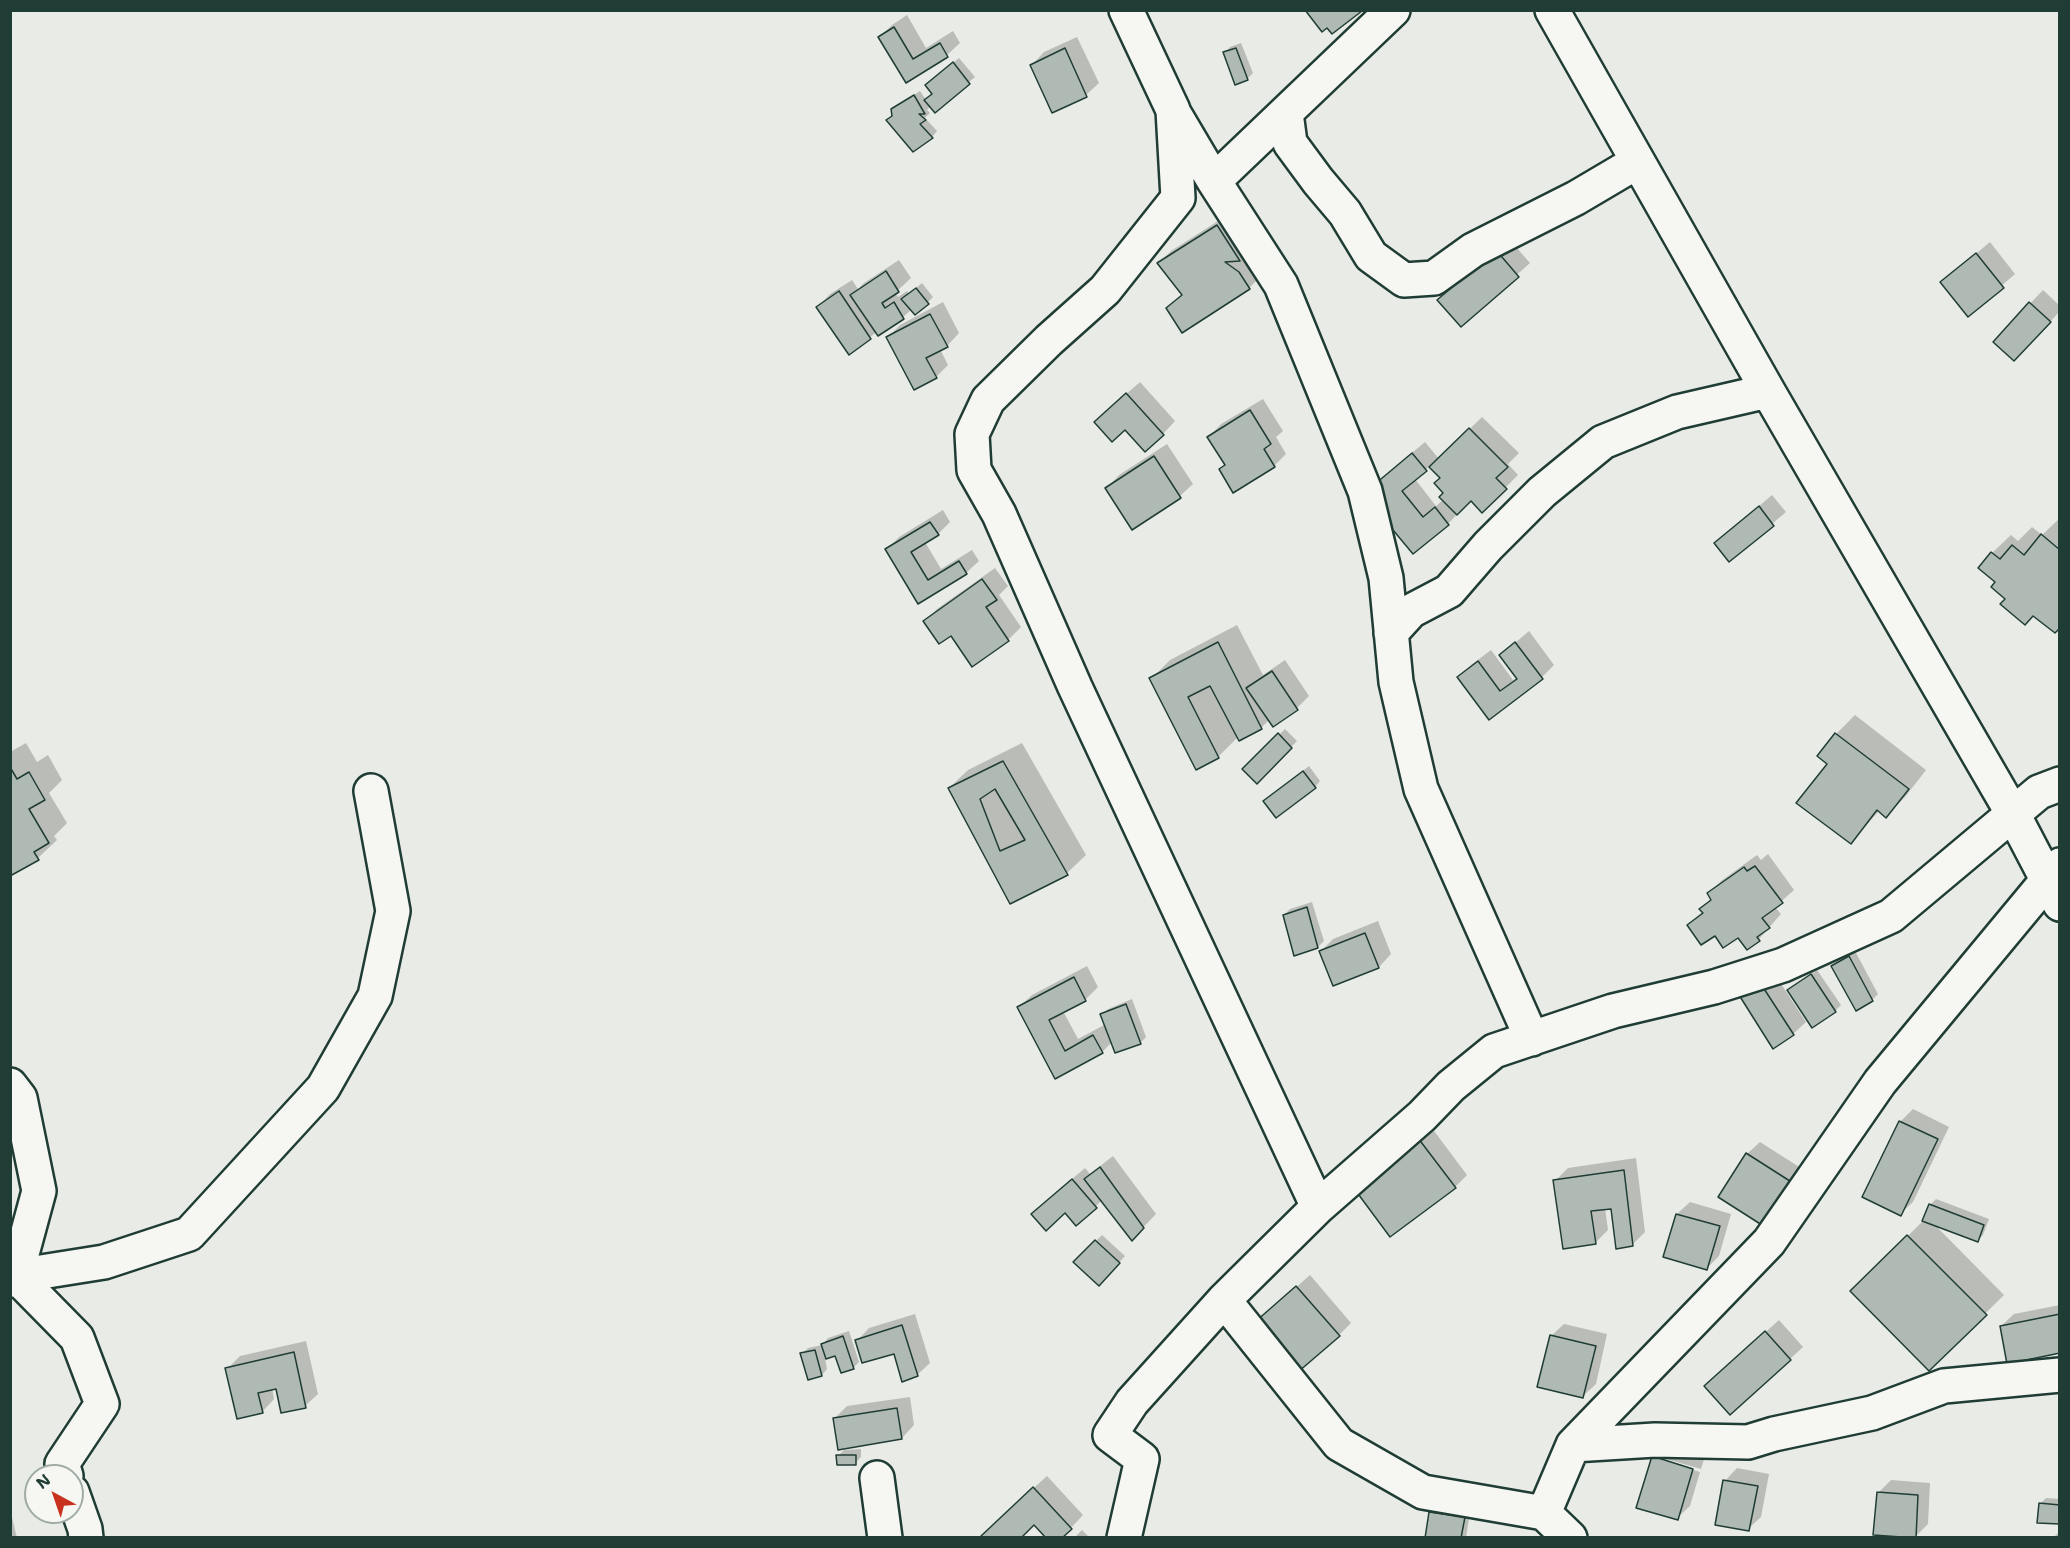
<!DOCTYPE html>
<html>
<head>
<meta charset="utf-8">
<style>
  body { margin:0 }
  #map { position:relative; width:2070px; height:1548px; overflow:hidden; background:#e9ebe7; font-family:"Shantell Sans",sans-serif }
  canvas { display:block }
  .frame { position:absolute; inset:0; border:12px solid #1f3d34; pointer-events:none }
  .north { position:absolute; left:24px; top:1464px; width:60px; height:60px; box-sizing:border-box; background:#f6f6f2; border:2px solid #a0aca6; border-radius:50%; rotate:320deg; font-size:16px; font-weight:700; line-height:24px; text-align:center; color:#1f3d34 }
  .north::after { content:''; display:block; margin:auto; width:21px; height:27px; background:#c8321e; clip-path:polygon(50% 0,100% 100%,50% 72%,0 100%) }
</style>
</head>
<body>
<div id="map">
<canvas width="2070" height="1548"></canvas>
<div class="frame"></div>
<div class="north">N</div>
</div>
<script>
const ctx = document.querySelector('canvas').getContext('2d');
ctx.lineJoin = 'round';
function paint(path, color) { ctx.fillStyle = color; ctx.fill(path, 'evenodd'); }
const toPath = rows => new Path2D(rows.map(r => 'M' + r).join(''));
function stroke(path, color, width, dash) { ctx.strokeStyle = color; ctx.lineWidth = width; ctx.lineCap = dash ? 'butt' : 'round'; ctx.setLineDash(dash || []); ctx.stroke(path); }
paint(toPath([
  [907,15,926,48,953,31,960,43,947,55,906,81,879,37,892,25],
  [1077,37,1099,83,1086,95,1032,65,1044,52],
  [1241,43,1253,73,1247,79,1225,53,1230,47],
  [959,58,975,77,935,110,931,106,927,110,930,113,925,118,937,131,932,137,894,115,893,110,899,104,920,91,926,100,933,93,933,79],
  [1229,214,1262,275,1249,288,1183,294,1159,263,1171,251],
  [1509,239,1530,263,1461,325,1439,300],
  [1990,242,2015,274,1968,315,1942,282],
  [899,260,911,278,895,293,898,297,907,291,909,294,922,283,933,297,928,302,912,309,903,317,878,334,877,332,849,352,818,307,830,294,852,280,858,289,864,283],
  [2043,290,2060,306,2060,311,2027,347,1995,341],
  [943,302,959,333,947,346,940,349,948,365,936,377,888,337,900,325],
  [1140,382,1175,421,1163,434,1108,410],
  [1263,399,1283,431,1276,437,1286,454,1274,466,1220,469,1226,464,1209,437,1221,424],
  [1482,417,1519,453,1508,464,1518,475,1482,511,1471,499,1448,524,1413,552,1375,506,1386,496,1389,472,1425,442,1439,459],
  [1430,466,1442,478,1445,492,1444,499,1436,506,1415,479],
  [1167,444,1193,484,1180,496,1132,528,1107,488,1119,475],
  [1772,495,1786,512,1730,560,1716,543],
  [943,510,950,522,938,534,925,542,941,569,972,550,979,561,966,573,918,602,887,549,899,537],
  [2060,518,2060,627,2007,598,1997,581,1992,553,2011,535,2018,541,2032,527,2042,535],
  [995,568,1008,586,999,595,1021,627,1008,640,973,665,951,633,925,621,937,609],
  [1237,625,1263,675,1285,660,1309,696,1297,708,1274,725,1270,719,1261,728,1239,739,1238,737,1218,757,1151,679,1170,660],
  [1529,631,1554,665,1542,677,1490,718,1459,677,1471,665,1491,650,1513,680,1518,677,1501,655],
  [1855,715,1926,770,1905,797,1886,816,1880,810,1851,842,1829,763,1836,734],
  [1285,729,1297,741,1257,782,1244,769],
  [26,743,37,762,48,755,62,780,49,793,67,823,54,836,57,840,38,858,10,875,10,752],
  [1022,743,1086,855,1067,873,1010,902,949,788,968,770],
  [1309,766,1320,781,1315,787,1271,796],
  [1768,854,1794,890,1775,907,1781,914,1759,939,1747,948,1738,936,1715,934,1689,925,1703,911,1701,909,1712,898,1709,893,1721,881,1757,855,1761,860],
  [1312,902,1324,941,1318,947,1284,915,1290,909],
  [1378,921,1391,954,1379,967,1334,984,1321,951,1333,939],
  [1855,951,1878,994,1872,1000,1833,966,1839,961],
  [1087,966,1098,987,1085,1000,1063,1011,1078,1039,1106,1024,1102,1014,1108,1009,1132,999,1146,1037,1140,1043,1112,1042,1102,1052,1056,1077,1019,1007,1032,995],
  [1772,970,1806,1022,1793,1034,1740,995],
  [1817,970,1841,1005,1835,1011,1789,990],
  [1913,1109,1949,1127,1913,1202,1900,1214,1864,1197,1901,1121],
  [1431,1127,1467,1175,1455,1187,1355,1187],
  [1760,1142,1804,1170,1778,1213,1747,1154],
  [1113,1156,1156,1214,1132,1239,1102,1200,1095,1207,1065,1211,1046,1201,1085,1168,1090,1174],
  [1636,1158,1645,1232,1633,1244,1612,1207,1605,1208,1608,1230,1595,1243,1555,1181,1568,1168],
  [1936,1199,1989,1219,1983,1235,1977,1241,1934,1224,2004,1295,1929,1369,1852,1291,1924,1220,1930,1205],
  [1690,1202,1731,1214,1719,1256,1707,1268,1677,1214],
  [1102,1235,1125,1256,1099,1284,1075,1262],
  [1310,1275,1351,1323,1339,1335,1257,1322],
  [2060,1305,2060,1352,2001,1326,2014,1314],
  [915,1314,930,1363,917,1375,895,1352,857,1341,869,1328],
  [1779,1320,1803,1347,1790,1359,1719,1374],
  [1564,1324,1607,1334,1596,1384,1583,1396,1551,1336],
  [849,1331,859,1362,853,1368,836,1354,825,1358,827,1369,822,1375,802,1354,808,1348,822,1345,828,1338],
  [306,1341,318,1394,305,1406,277,1387,272,1388,274,1399,262,1412,227,1369,240,1356],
  [910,1397,914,1425,902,1438,834,1419,847,1406],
  [1666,1444,1705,1456,1701,1469,1659,1457,1659,1460,1700,1472,1690,1506,1677,1518,1653,1457],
  [861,1449,861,1457,855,1463,838,1456,844,1450],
  [1737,1468,1769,1474,1761,1517,1748,1529,1725,1481],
  [1047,1476,1083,1515,1071,1528,1035,1523,995,1523],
  [1891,1480,1930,1483,1928,1524,1915,1537,1878,1493],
  [2046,1498,2060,1499,2060,1523,2040,1504],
  [1436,1507,1470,1512,1466,1538,1426,1538,1430,1513],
  [11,1513,17,1538,10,1538],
  [1082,1530,1090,1538,1074,1538],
  [2058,1533,2060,1533,2060,1538,2053,1538]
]), '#0003');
const building = toPath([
  [1305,10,1361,10,1362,11,1332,34,1327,28,1322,32,1305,10],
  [894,27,913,59,940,43,948,57,906,83,878,37,894,27],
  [1065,48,1087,97,1052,113,1030,65,1065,48],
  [1236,48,1248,80,1235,85,1223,52,1236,48],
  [953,62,970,84,935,113,924,100,932,94,925,85,953,62],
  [914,95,925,114,919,114,926,120,920,124,933,138,913,152,886,120,892,116,891,109,914,95],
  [1217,225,1240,261,1225,262,1239,272,1250,289,1182,333,1166,308,1182,295,1157,263,1217,225],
  [1496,250,1519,277,1461,327,1437,300,1496,250],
  [1976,253,2004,288,1968,317,1940,282,1976,253],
  [886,271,899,292,882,303,885,308,894,302,904,319,878,336,850,295,886,271],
  [916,288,929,304,915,315,901,299,916,288],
  [839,291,871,339,849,355,816,307,839,291],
  [2029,302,2051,322,2014,361,1993,342,2029,302],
  [930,314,948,347,926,358,937,378,914,390,886,337,930,314],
  [1126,393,1164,435,1145,452,1125,430,1112,442,1094,422,1126,393],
  [1250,410,1271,444,1264,449,1275,467,1233,493,1219,469,1225,465,1207,437,1250,410],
  [1469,428,1508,467,1496,478,1507,489,1482,513,1471,501,1457,515,1439,497,1443,493,1434,483,1440,478,1429,467,1469,428],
  [1412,453,1427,471,1402,491,1423,517,1435,507,1449,525,1413,554,1373,506,1385,497,1375,484,1412,453],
  [1154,456,1181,498,1132,530,1105,488,1154,456],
  [1759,506,1774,526,1729,562,1714,543,1759,506],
  [930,522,939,535,911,552,928,580,959,561,967,574,918,604,885,549,930,522],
  [2041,534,2060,550,2060,628,2055,633,2033,616,2025,625,2000,604,2005,599,1991,587,1995,582,1978,568,1991,552,2000,559,2012,545,2024,555,2041,534],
  [982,579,997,600,986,607,1009,641,972,667,951,636,939,644,923,621,982,579],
  [1218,642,1262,729,1239,741,1210,686,1188,697,1219,758,1196,770,1149,678,1218,642],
  [1515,642,1543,679,1489,720,1457,677,1478,661,1500,691,1517,679,1499,655,1515,642],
  [1272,671,1298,710,1273,727,1246,688,1272,671],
  [1278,733,1292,748,1257,784,1242,769,1278,733],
  [1835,733,1909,789,1886,818,1877,810,1851,844,1796,803,1827,764,1817,756,1835,733],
  [1003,761,1068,875,1010,904,948,788,1003,761],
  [995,789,1025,840,1000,851,980,799,995,789],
  [10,767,17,779,29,772,45,800,29,809,49,843,34,852,39,860,10,876,10,767],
  [1303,771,1316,788,1276,818,1263,801,1303,771],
  [1755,866,1783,903,1762,918,1770,928,1757,937,1760,941,1747,950,1738,938,1723,948,1715,936,1701,945,1687,925,1703,913,1699,909,1711,900,1707,893,1744,867,1747,871,1755,866],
  [1307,907,1318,948,1294,956,1283,915,1307,907],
  [1365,933,1379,968,1333,986,1319,951,1365,933],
  [1849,956,1873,1001,1856,1011,1831,966,1849,956],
  [1811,974,1836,1012,1812,1028,1787,990,1811,974],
  [1074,977,1086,1001,1049,1020,1065,1051,1093,1035,1103,1053,1055,1079,1017,1007,1074,977],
  [1759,981,1794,1035,1773,1049,1739,995,1759,981],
  [1126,1004,1141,1044,1115,1053,1100,1014,1126,1004],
  [1899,1121,1938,1139,1901,1216,1862,1197,1899,1121],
  [1418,1138,1456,1188,1390,1237,1353,1187,1418,1138],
  [1746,1153,1793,1183,1765,1227,1718,1197,1746,1153],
  [1100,1167,1144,1228,1132,1241,1084,1179,1100,1167],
  [1624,1170,1633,1246,1616,1249,1611,1209,1591,1211,1596,1244,1563,1249,1553,1180,1624,1170],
  [1072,1179,1097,1208,1076,1226,1065,1213,1046,1231,1031,1214,1072,1179],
  [1929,1204,1984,1225,1978,1242,1922,1221,1929,1204],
  [1676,1214,1720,1226,1707,1270,1663,1257,1676,1214],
  [1907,1235,1987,1315,1929,1371,1850,1291,1907,1235],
  [1095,1240,1120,1263,1099,1286,1073,1262,1095,1240],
  [1296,1286,1340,1336,1298,1372,1255,1322,1296,1286],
  [2060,1314,2060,1353,2007,1364,2000,1326,2060,1314],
  [902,1325,918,1376,902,1382,894,1354,862,1363,855,1340,902,1325],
  [1765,1331,1791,1360,1730,1415,1704,1386,1765,1331],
  [1550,1335,1596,1346,1583,1398,1537,1387,1550,1335],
  [843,1336,854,1369,841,1373,835,1356,826,1359,821,1344,843,1336],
  [815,1350,822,1376,808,1380,800,1353,815,1350],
  [294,1352,306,1408,281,1413,276,1389,258,1393,263,1413,237,1419,225,1368,294,1352],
  [897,1408,902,1439,838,1450,833,1418,897,1408],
  [836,1455,856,1455,856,1465,837,1465,836,1455],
  [1652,1456,1693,1469,1678,1520,1636,1508,1652,1456],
  [1723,1480,1758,1486,1749,1531,1715,1525,1723,1480],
  [1033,1487,1072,1529,1062,1538,1046,1538,1034,1525,1021,1538,983,1538,981,1536,1033,1487],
  [1877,1492,1918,1495,1916,1538,1873,1535,1877,1492],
  [2039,1503,2060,1505,2060,1524,2037,1523,2039,1503],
  [1429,1512,1465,1517,1461,1538,1425,1538,1429,1512]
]);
paint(building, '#b0bab5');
stroke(building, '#1f3d34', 1.5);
const street = toPath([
  [1126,10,1173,110,1178,198,1105,290,1049,340,988,400,972,434,974,470,999,514,1075,687,1318,1207],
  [1552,10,1768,391,2013,814,2060,904],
  [1286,113,1290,143,1318,181,1345,213,1371,256,1404,280,1434,278,1473,250,1576,198,1637,162],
  [1175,115,1214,181,1281,285,1365,491,1386,578,1396,682,1421,789,1532,1039],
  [1214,181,1393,10],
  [1391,633,1411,611,1449,591,1488,546,1542,492,1603,442,1677,412,1768,391],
  [10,1085,20,1098,39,1191,16,1276],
  [10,1274,16,1276,77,1338,102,1404,62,1464,66,1476],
  [10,1280,16,1276,104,1262,189,1234,323,1088,375,996,393,911,371,791],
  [1224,1300,1339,1444,1423,1492,1544,1513,1570,1538],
  [1573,1445,1655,1440,1748,1442,1774,1434,1872,1413,1944,1386,2060,1375],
  [877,1478,885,1538],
  [72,1492,85,1529,86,1538],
  [1544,1513,1573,1445,1769,1242,1880,1082,2060,865],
  [1124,1538,1142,1459,1110,1435,1132,1402,1224,1300,1318,1207,1422,1116,1451,1086,1494,1051,1613,1011,1714,987,1783,965,1891,916,2039,792,2060,784]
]);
stroke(street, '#1f3d34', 38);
stroke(street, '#f6f6f2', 33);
</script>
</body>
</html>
